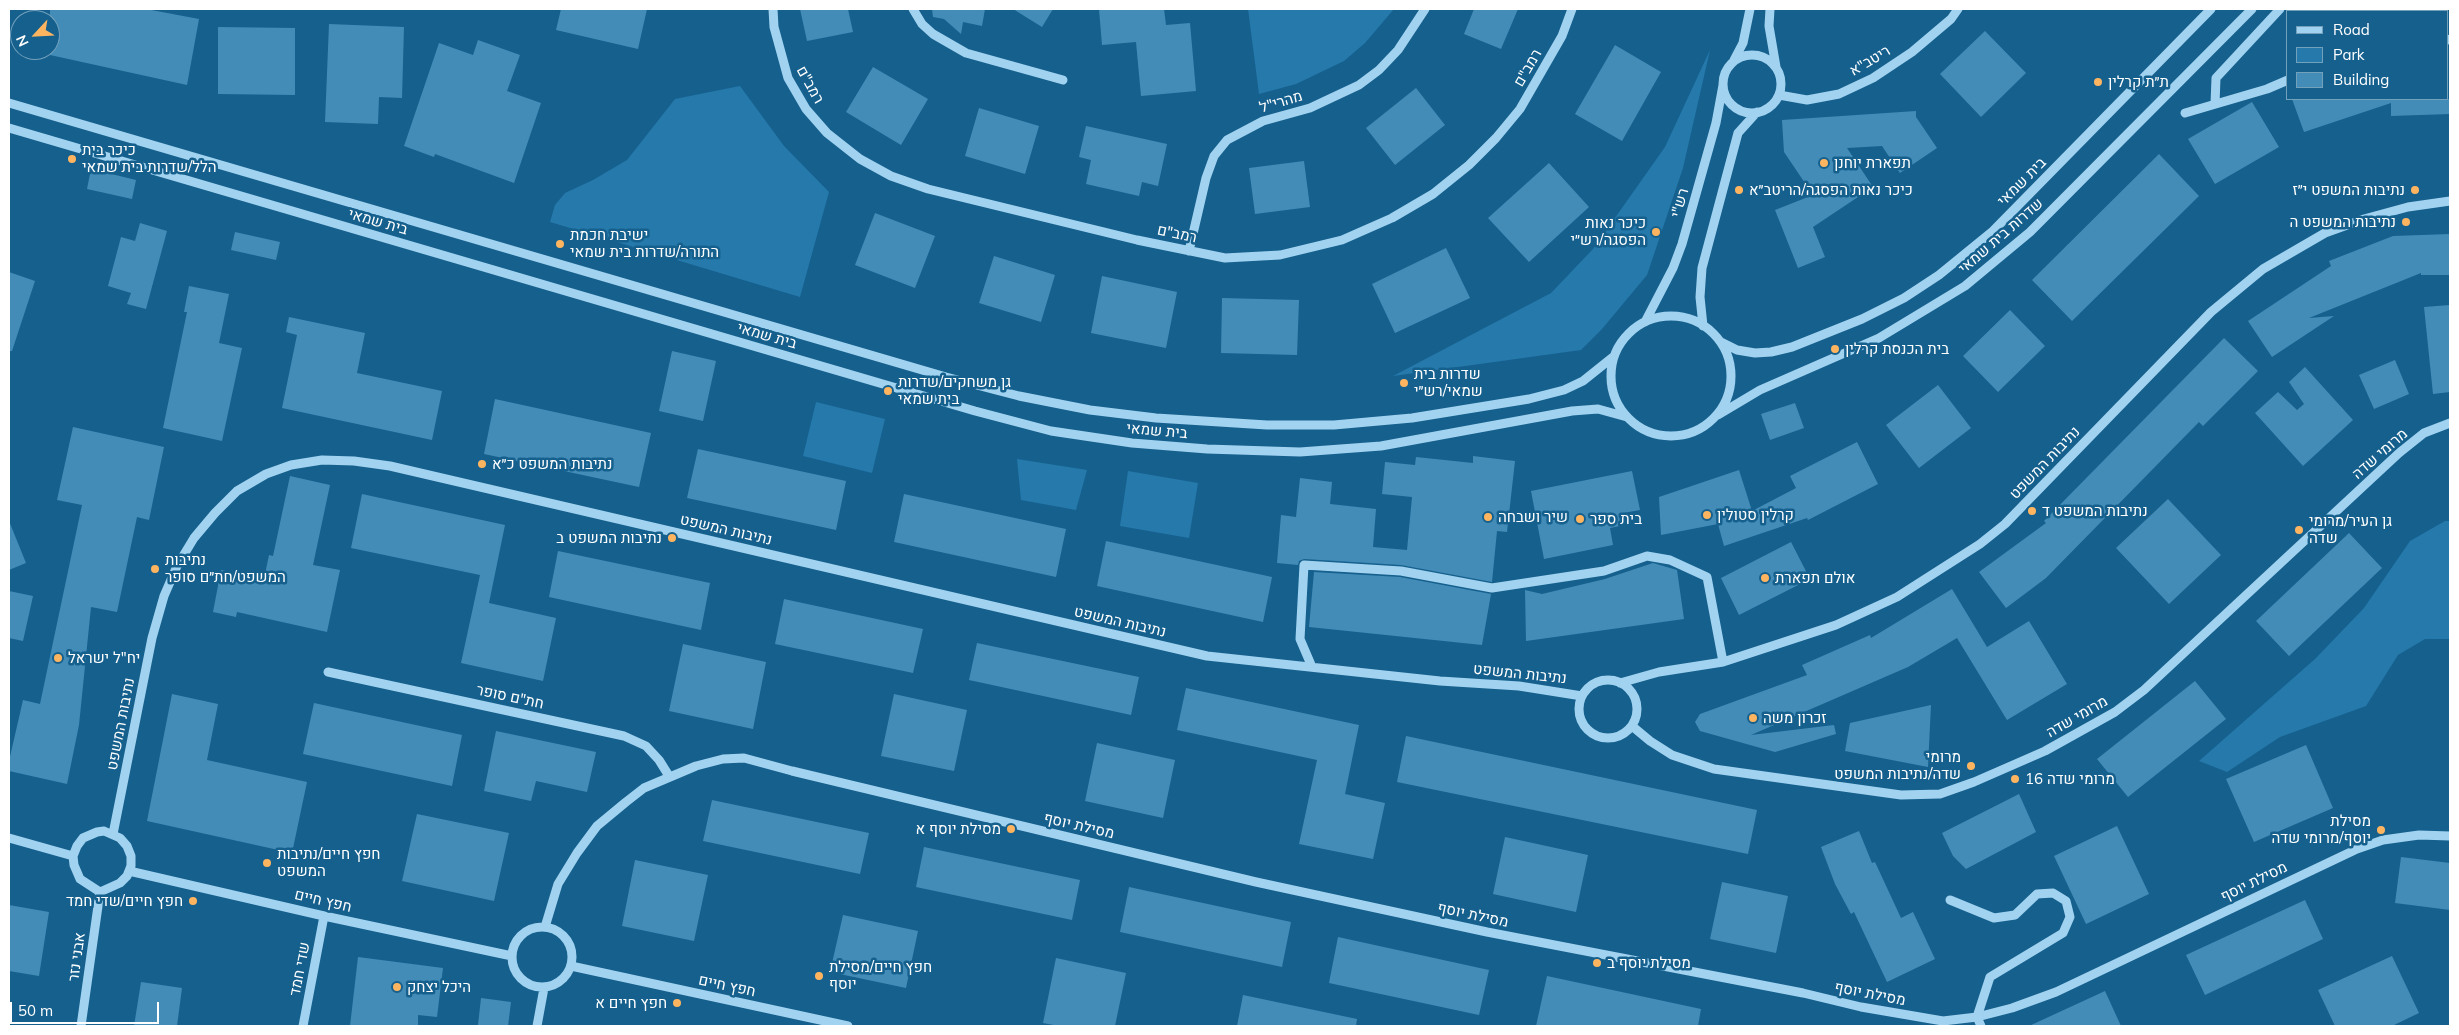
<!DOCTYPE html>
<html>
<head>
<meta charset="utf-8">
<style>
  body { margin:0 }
  #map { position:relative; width:2459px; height:1035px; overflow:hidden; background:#16608e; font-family:Mulish,sans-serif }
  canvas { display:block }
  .frame { position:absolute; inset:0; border:10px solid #fff; pointer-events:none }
  .legend { position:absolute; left:2286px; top:10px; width:162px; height:90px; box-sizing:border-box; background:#16608e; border:1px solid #73a0bb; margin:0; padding:6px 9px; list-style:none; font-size:15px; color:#fff }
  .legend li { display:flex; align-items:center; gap:10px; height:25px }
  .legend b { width:25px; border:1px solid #73a0bb }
  .north { position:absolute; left:10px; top:10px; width:50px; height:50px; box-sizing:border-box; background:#16608e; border:1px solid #73a0bb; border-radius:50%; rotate:245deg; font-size:14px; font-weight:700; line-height:20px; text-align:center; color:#fff }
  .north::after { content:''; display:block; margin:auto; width:18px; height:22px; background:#ffb560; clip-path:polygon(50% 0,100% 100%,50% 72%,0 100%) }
  .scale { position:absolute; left:10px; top:1002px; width:149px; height:22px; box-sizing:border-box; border:2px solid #fff; border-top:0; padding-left:6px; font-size:15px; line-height:18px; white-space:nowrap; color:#fff; -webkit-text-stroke:4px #16608e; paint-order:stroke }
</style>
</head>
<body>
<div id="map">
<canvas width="2459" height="1035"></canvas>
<div class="frame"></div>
<ul class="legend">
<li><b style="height:6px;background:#a1d3f0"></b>Road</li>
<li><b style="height:14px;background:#2579ab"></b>Park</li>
<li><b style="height:14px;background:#438cb8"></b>Building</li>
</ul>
<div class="north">N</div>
<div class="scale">50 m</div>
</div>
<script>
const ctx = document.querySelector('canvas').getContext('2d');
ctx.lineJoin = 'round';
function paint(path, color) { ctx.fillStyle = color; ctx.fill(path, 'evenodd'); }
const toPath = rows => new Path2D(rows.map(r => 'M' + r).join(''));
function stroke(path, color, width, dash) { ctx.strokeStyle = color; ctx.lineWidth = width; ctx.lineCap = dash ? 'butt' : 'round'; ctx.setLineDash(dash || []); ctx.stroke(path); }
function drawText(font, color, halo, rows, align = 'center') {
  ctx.font = font + ' Mulish,Heebo,sans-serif'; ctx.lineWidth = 5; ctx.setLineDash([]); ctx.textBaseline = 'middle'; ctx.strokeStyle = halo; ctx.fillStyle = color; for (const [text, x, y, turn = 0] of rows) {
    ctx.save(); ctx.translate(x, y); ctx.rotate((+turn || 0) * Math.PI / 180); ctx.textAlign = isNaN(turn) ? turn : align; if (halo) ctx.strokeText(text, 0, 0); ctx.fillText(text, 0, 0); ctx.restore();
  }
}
paint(toPath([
  [1248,9,1394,9,1365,43,1344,61,1296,84,1259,94],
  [1710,50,1683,168,1647,275,1602,329,1581,350,1393,376,1551,293,1593,249,1665,147],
  [740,86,784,146,829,192,800,297,550,222,555,205,565,193,593,180,627,160,675,99],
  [816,402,885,419,872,473,803,456],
  [1017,459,1087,470,1076,510,1021,500],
  [1128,471,1198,483,1189,538,1120,526],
  [2445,521,2450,521,2450,639,2425,639,2398,655,2366,706,2280,737,2227,772,2199,761,2315,659,2364,608,2410,541]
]), '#2579ab');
paint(toPath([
  [50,9,146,9,199,19,187,85,50,55],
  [561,9,647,9,638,49,556,30],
  [800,9,848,9,853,32,807,41],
  [932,9,985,9,982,26,963,22,961,34,944,19,933,17],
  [1013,9,1053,9,1042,27],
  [1099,9,1164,9,1166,25,1190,23,1196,91,1141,96,1136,42,1102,45],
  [1474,9,1518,9,1501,49,1464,34],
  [329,24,404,27,402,98,379,97,378,124,325,122],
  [218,27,295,28,295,95,218,94],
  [1985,31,2026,73,1981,117,1940,74],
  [478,40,520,55,507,91,541,103,514,183,435,154,434,157,404,146,439,43,473,55],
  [1615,45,1661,72,1622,141,1575,114],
  [873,67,928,99,901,145,846,112],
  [1416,88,1445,125,1395,165,1366,128],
  [2292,99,2450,99,2450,114,2391,116,2391,103,2304,132],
  [2252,102,2279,147,2215,184,2188,139],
  [979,108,1039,126,1025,174,965,156],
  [1916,111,1916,117,1937,148,1900,173,1882,146,1847,148,1873,187,1813,227,1825,257,1798,268,1775,210,1813,195,1784,152,1782,120],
  [1086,126,1167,144,1158,186,1142,182,1139,196,1086,184,1091,160,1079,157],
  [2159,154,2199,196,2072,321,2032,280],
  [1304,161,1310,207,1255,214,1249,168],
  [1549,163,1589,207,1529,262,1488,218],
  [91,169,136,180,132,199,87,189],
  [875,213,935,236,915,288,855,265],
  [140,223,167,231,146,309,127,304,131,293,108,286,121,237,135,241],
  [235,232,280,242,276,260,231,250],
  [2450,234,2450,275,2421,275,2421,273,2309,318,2334,316,2272,357,2248,321,2331,266,2329,261,2393,236],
  [1446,248,1470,298,1395,333,1372,284],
  [994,256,1055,275,1041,322,979,303],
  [9,272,35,281,12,351,9,351],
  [1102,276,1177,292,1166,348,1091,333],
  [189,286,229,294,219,343,242,348,222,441,163,428,187,312,184,312],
  [1222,298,1299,300,1297,355,1221,353],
  [2450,305,2450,392,2433,394,2424,307],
  [2010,310,2045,346,1998,392,1963,356],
  [289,317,365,333,357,373,442,391,432,440,282,408,297,335,286,332],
  [2224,338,2258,371,2203,426,2199,422,2046,578,2006,608,1979,572,2046,523,2044,521],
  [672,351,716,361,703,421,659,411],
  [2395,360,2409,394,2374,409,2359,375],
  [2305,367,2353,420,2303,466,2255,413,2278,392,2297,410,2304,404,2289,382],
  [1938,385,1971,428,1919,468,1886,425],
  [495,399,651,433,639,487,484,454],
  [1795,403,1804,428,1770,440,1761,414],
  [73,427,164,447,149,520,137,517,117,612,91,607,79,725,67,784,9,771,9,761,23,700,40,704,82,505,57,500],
  [1857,442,1878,484,1808,520,1807,518,1724,546,1718,524,1661,535,1659,497,1739,470,1752,511,1796,488,1790,476],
  [698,449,846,481,836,530,687,498],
  [1473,456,1515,461,1507,532,1497,531,1492,582,1401,565,1304,559,1299,561,1298,565,1277,563,1281,515,1296,517,1300,478,1332,482,1330,504,1376,509,1373,547,1407,550,1412,497,1382,494,1385,462,1415,465,1416,457,1473,463],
  [1632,471,1640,510,1623,513,1625,525,1610,528,1613,545,1544,559,1531,491],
  [290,476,330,485,313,565,340,570,327,632,237,612,236,617,213,612,221,570,264,579,269,555,273,556],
  [362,494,505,525,489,603,556,618,543,681,461,663,480,575,351,548],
  [904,494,1066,529,1056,577,894,542],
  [2168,499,2221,555,2169,604,2116,548],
  [9,521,26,563,9,570],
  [2349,533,2382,568,2289,656,2256,621],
  [1106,541,1272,577,1263,622,1097,586],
  [1791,542,1810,579,1739,615,1721,578],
  [558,551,710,583,701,630,549,597],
  [1653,563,1677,570,1684,619,1526,641,1525,590,1542,594,1605,579],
  [1314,572,1400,577,1491,594,1482,645,1309,627],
  [1952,589,1987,647,2029,621,2067,684,2007,720,1957,638,1908,667,1751,735,1834,725,1836,734,1775,752,1700,731,1695,722,1700,714,1807,675,1802,665,1870,635,1871,638],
  [9,591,33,596,23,641,9,638],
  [784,599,923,629,913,673,775,644],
  [977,643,1139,677,1131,715,969,680],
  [683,644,766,662,753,729,669,711],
  [2195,681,2226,719,2128,797,2097,759],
  [1186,688,1359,725,1345,794,1385,803,1373,859,1299,844,1317,760,1177,730],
  [172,694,218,704,207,760,307,782,292,853,147,821],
  [894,694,967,710,954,771,881,756],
  [314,703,462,735,452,786,303,754],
  [1931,705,1928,767,1845,751,1850,723],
  [496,731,596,752,587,792,536,781,531,801,484,791],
  [1406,736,1757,810,1748,854,1397,782],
  [1097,743,1175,760,1163,818,1085,801],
  [2306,745,2333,808,2254,842,2226,779],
  [2019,794,2036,832,1966,869,1953,856,1942,833],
  [712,800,869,833,860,874,703,841],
  [417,814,509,833,494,901,402,881],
  [2117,826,2149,894,2086,924,2054,856],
  [1859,831,1872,863,1875,862,1901,918,1913,912,1935,959,1887,982,1854,912,1851,914,1835,884,1821,847],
  [1505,837,1588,855,1576,912,1493,894],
  [924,847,1080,880,1072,920,916,887],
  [2401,857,2450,863,2450,910,2395,903],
  [635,860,708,875,694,941,622,926],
  [1722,882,1788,896,1776,953,1710,939],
  [1129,887,1291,922,1282,967,1120,932],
  [2305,900,2323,939,2205,995,2186,955],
  [9,905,49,912,39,976,9,971],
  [843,915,918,931,906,988,830,972],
  [1338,937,1489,970,1479,1015,1329,983],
  [2392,956,2419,1013,2392,1026,2335,1026,2318,990],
  [358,957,443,968,437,1017,418,1015,418,1026,350,1026],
  [1056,958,1126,973,1115,1026,1059,1026,1043,1023],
  [1547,976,1701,1009,1698,1026,1536,1026],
  [141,982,182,988,177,1026,134,1026],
  [2105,991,2121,1026,2029,1026],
  [1243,995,1357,1019,1356,1026,1237,1026],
  [481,998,511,1002,508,1026,478,1025]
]), '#438cb8');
stroke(toPath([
  [773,9,774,27,788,78,806,109,827,133,860,159,891,176,928,189,1137,240,1225,258,1280,255,1342,240,1392,218,1433,194,1469,165,1496,138,1520,109,1562,36,1572,9],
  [913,9,922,24,933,34,966,53,1063,80],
  [1770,9,1769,26,1776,67],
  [2448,40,2450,39],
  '1723 84a29 29 0 1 1 58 0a29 29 0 1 1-58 0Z',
  [1734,60,1743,43,1750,9],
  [1779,95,1807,100,1839,94,1873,78,1912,52,1951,19,1958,9],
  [9,103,946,377,1019,396,1090,410,1156,418,1267,425,1334,425,1412,418,1529,399,1564,390,1583,381,1613,357],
  [2215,104,2216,78,2280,9],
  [2185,113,2267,89,2288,80],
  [9,128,975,411,1051,431,1132,443,1207,449,1300,452,1381,446,1572,411,1598,409,1627,417],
  [1189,251,1206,178,1214,156,1227,140,1263,121,1310,108,1359,85,1379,70,1398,50,1425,9],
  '1611 376a60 60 0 1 1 120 0a60 60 0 1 1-120 0Z',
  [1645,322,1673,268,1682,244,1716,123,1723,85],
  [1703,326,1700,297,1702,268,1738,133,1757,112],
  [1721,342,1737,350,1755,353,1771,352,1792,347,1862,319,1904,298,1939,275,1993,231,2211,9],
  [1718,415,1760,390,1879,338,1965,286,2030,232,2252,9],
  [1312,667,1300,639,1304,565,1401,571,1492,588,1604,571,1647,556,1670,560,1707,577,1723,662],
  [328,672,624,736,646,746,659,760,669,776],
  '1579 709a29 29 0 1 1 58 0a29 29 0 1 1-58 0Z',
  [1620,683,1659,672,1723,662,1836,625,1897,597,1980,544,2005,524,2211,312,2263,269,2325,233,2364,219,2408,207,2450,201],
  [1632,726,1650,741,1672,755,1714,769,1901,795,1940,794,1974,782,2045,751,2115,712,2144,690,2399,453,2424,433,2450,423],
  [104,831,120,838,127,846,131,856,131,866,127,876,120,883,100,892,80,879,74,865,73,856,77,846,83,838,97,832,104,831],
  [113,834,152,638,164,596,177,566,194,538,215,513,237,491,266,474,291,465,322,460,354,461,390,466,1207,656,1440,681,1519,686,1582,696],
  [9,838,73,856],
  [129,871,324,916,512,956],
  [1950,900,1994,918,2015,915,2037,894,2053,893,2066,901,2070,917,2063,933,1990,977,1977,1017,1981,1026],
  '512 957a30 30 0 1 1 60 0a30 30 0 1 1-60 0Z',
  [545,927,558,884,577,853,597,826,626,802,644,788,696,766,723,759,744,758,792,771,1256,882,1487,932,1803,993,1861,1007,1943,1021,1977,1017,2012,1008,2056,992,2357,849,2383,840,2419,835,2450,836],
  [571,966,848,1026],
  [81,1026,100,892],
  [303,1026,324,916],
  [537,1026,544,988]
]), '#a1d3f0', 9);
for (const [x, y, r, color] of [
  [2098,82,5,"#ffb560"],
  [72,159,5,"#ffb560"],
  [1824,163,5,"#ffb560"],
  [1739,190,5,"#ffb560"],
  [2415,190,5,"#ffb560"],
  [2406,222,5,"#ffb560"],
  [1656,232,5,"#ffb560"],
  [560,244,5,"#ffb560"],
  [1835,349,5,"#ffb560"],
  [1404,383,5,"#ffb560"],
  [888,391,5,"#ffb560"],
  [482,464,5,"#ffb560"],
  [2032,511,5,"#ffb560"],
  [1707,515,5,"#ffb560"],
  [1488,517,5,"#ffb560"],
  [1580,519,5,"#ffb560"],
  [2299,530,5,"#ffb560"],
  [672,538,5,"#ffb560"],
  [155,569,5,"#ffb560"],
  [1765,578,5,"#ffb560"],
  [58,658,5,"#ffb560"],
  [1753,718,5,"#ffb560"],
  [1971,766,5,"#ffb560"],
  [2015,779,5,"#ffb560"],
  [1011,829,5,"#ffb560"],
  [2381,830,5,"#ffb560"],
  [267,863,5,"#ffb560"],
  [193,901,5,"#ffb560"],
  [1597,963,5,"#ffb560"],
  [819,976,5,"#ffb560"],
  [397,987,5,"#ffb560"],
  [677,1003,5,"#ffb560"]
]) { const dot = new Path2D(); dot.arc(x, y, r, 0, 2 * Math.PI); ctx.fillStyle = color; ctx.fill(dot); stroke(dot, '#16608e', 2); }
drawText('15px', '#fff', '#16608e', [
  ["ריטב\"א",1870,61,-31],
  ["רמב\"ם",1528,68,-60],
  ["רמב\"ם",810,85,61],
  ["מהרי\"ל",1281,102,-17],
  ["בית שמאי",2022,182,-45],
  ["רש\"י",1680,203,-74],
  ["בית שמאי",378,222,16],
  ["רמב\"ם",1177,234,12],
  ["שדרות בית שמאי",2001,236,-41],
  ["בית שמאי",767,336,16],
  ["בית שמאי",1157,431,5],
  ["מרומי שדה",2380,454,-41],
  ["נתיבות המשפט",2045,463,-46],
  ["נתיבות המשפט",726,530,13],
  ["נתיבות המשפט",1120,622,13],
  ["נתיבות המשפט",1520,674,6],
  ["חת\"ם סופר",510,697,12],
  ["מרומי שדה",2077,717,-30],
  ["נתיבות המשפט",121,724,-79],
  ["מסילת יוסף",1079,826,13],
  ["מסילת יוסף",2254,882,-26],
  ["חפץ חיים",323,901,13],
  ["מסילת יוסף",1473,915,12],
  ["אבני נזר",77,957,-82],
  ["שדי חמד",300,969,-79],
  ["חפץ חיים",727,986,12],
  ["מסילת יוסף",1870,994,11]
]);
drawText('15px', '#fff', '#16608e', [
  ["ת״ת קרלין",2108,82],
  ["כיכר בית",82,150],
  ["הלל/שדרות בית שמאי",82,167],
  ["תפארת יוחנן",1834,163],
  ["כיכר נאות הפסגה/הריטב״א",1749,190],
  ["נתיבות המשפט י״ז",2405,190,"right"],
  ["נתיבות המשפט ה",2396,222,"right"],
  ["כיכר נאות",1646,223,"right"],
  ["הפסגה/רש״י",1646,240,"right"],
  ["ישיבת חכמת",570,235],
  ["התורה/שדרות בית שמאי",570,252],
  ["בית הכנסת קרלין",1845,349],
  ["שדרות בית",1414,374],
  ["שמאי/רש״י",1414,391],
  ["גן משחקים/שדרות",898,382],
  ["בית שמאי",898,399],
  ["נתיבות המשפט כ״א",492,464],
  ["נתיבות המשפט ד",2042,511],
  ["קרלין סטולין",1717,515],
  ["שיר ושבחה",1498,517],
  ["בית ספר",1590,519],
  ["גן העיר/מרומי",2309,521],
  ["שדה",2309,538],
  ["נתיבות המשפט ב",662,538,"right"],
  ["נתיבות",165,560],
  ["המשפט/חת״ם סופר",165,577],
  ["אולם תפארת",1775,578],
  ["יח\"ל ישראל",68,658],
  ["זכרון משה",1763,718],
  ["מרומי",1961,757,"right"],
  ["שדה/נתיבות המשפט",1961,774,"right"],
  ["מרומי שדה 16",2025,779],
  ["מסילת",2371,821,"right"],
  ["יוסף/מרומי שדה",2371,838,"right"],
  ["מסילת יוסף א",1001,829,"right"],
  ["חפץ חיים/נתיבות",277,854],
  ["המשפט",277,871],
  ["חפץ חיים/שדי חמד",183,901,"right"],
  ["מסילת יוסף ב",1607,963],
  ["חפץ חיים/מסילת",829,967],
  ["יוסף",829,984],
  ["היכל יצחק",407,987],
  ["חפץ חיים א",667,1003,"right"]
], 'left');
</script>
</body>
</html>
